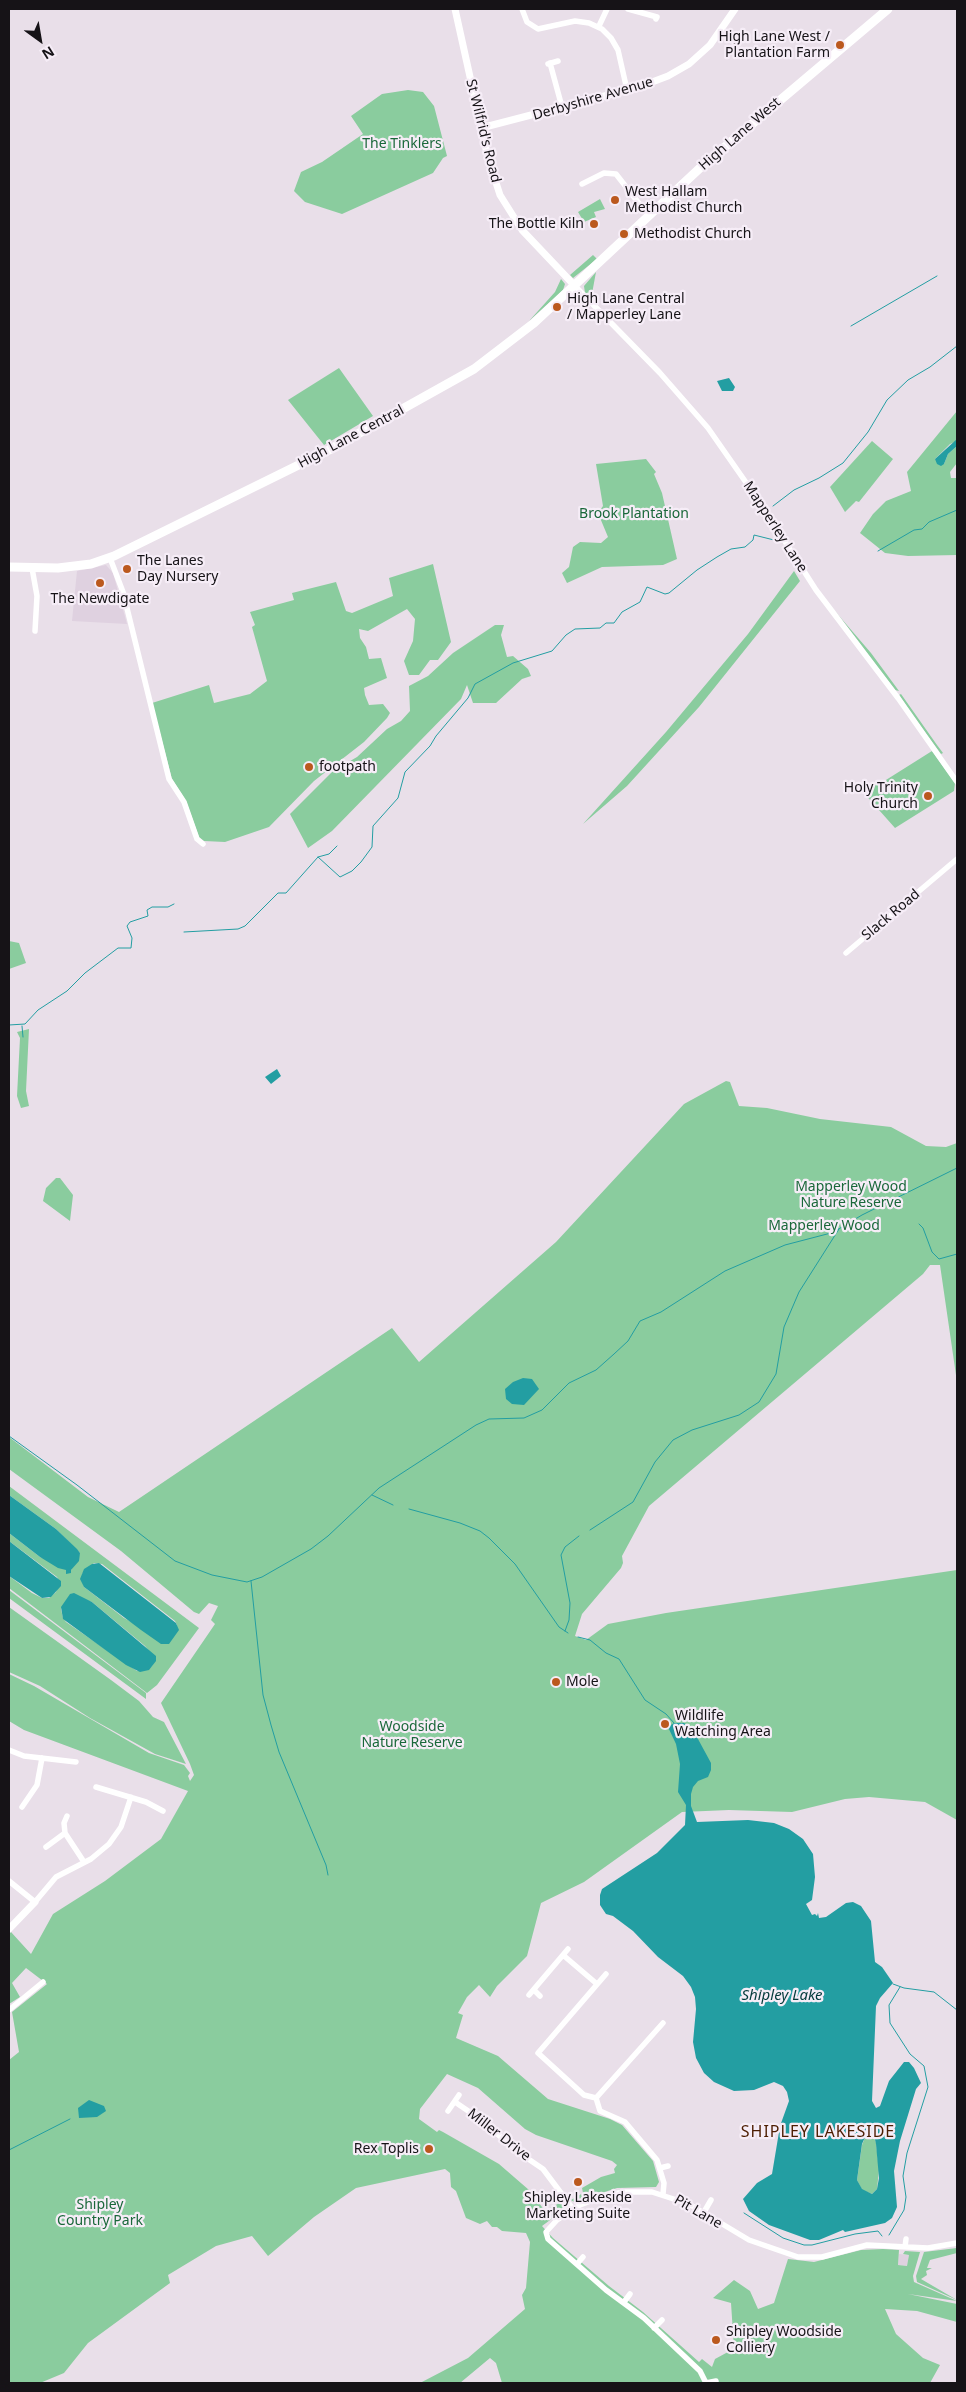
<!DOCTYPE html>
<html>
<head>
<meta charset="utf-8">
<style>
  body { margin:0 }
  #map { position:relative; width:966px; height:2392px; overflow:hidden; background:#e9dfe9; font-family:"Noto Sans",sans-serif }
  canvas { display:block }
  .frame { position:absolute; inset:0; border:10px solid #161317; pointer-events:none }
  .north { position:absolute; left:15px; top:15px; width:50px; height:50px; -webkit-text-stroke:4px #f6edf7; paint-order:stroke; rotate:148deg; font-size:14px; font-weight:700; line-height:20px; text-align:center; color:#161317 }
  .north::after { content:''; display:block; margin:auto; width:18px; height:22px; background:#161317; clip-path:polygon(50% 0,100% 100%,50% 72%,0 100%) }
</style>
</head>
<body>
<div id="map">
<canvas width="966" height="2392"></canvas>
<div class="frame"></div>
<div class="north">N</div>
</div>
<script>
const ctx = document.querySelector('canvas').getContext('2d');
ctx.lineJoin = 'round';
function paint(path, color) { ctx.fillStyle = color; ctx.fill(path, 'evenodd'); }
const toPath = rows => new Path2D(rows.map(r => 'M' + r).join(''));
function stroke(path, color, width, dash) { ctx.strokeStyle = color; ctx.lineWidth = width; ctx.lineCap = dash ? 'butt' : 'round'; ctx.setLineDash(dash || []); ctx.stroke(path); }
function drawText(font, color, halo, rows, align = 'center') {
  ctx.font = font + ' "Noto Sans",sans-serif'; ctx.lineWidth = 4.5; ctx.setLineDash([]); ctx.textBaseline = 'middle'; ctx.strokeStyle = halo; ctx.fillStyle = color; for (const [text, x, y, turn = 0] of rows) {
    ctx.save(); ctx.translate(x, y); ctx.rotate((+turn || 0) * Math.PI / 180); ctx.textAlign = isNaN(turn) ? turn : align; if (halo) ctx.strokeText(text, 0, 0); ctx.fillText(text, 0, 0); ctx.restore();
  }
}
paint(toPath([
  [106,565,113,573,127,624,72,621,77,571],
  [899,2254,909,2255,907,2266,898,2265]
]), '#dfd1e0');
paint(toPath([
  [408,90,423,92,434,106,447,156,443,158,433,173,342,214,305,202,294,191,301,172,322,162,363,134,351,116,382,94],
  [600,199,605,209,594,212,596,217,584,222,578,212],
  [593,255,597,259,573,278,570,275],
  [596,272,591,299,585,293,584,286],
  [561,279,565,284,563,290,529,321,555,292],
  [339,368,373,416,324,445,288,400],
  [957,411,957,441,950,444,935,459,944,464,948,454,957,446,957,463,950,472,951,478,957,478,957,555,908,556,885,553,860,533,873,514,886,501,911,491,907,472],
  [872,441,893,459,859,502,856,501,845,512,830,487],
  [646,459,656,472,654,474,662,493,677,559,663,565,602,567,567,583,562,573,569,567,573,547,580,542,601,543,608,537,598,513,603,506,596,464],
  [433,564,451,642,438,660,430,660,419,675,409,675,404,661,413,641,415,619,407,609,368,631,359,629,360,638,366,647,369,659,381,658,387,678,364,688,365,695,369,705,383,704,390,713,387,718,364,742,314,781,269,827,225,842,204,841,199,837,186,801,172,779,152,703,209,685,214,703,250,694,267,681,252,627,255,625,250,612,294,600,292,593,336,582,346,611,352,613,393,596,389,578],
  [794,571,800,581,699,707,627,786,583,824,666,732,748,634],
  [834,610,871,653,899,691,895,690],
  [495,625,504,625,501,635,507,657,513,656,528,669,531,676,522,679,496,703,473,703,467,685,461,699,332,831,308,848,290,814,333,771,357,757,387,729,401,721,410,711,409,686,428,676,453,653],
  [901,694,937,745,943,753,941,754,913,716,899,695],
  [932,751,955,783,954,791,895,828,863,792,874,783,878,785],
  [9,941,19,943,26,963,9,969],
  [29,1029,26,1091,29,1106,21,1108,17,1096,20,1038,17,1032],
  [726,1081,730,1082,739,1106,767,1108,820,1119,891,1127,926,1146,946,1147,957,1143,957,1382,940,1265,930,1265,923,1274,649,1506,622,1556,623,1563,621,1568,582,1614,575,1636,586,1640,608,1624,666,1613,957,1570,957,1820,925,1802,869,1797,845,1799,792,1812,729,1810,682,1812,584,1882,541,1903,527,1956,497,1986,490,1997,479,1985,467,1997,458,2013,463,2015,456,2038,498,2056,548,2099,610,2119,622,2125,653,2161,659,2182,656,2187,617,2188,574,2202,571,2200,583,2193,582,2188,601,2177,615,2173,614,2169,617,2165,612,2161,536,2135,525,2129,478,2088,447,2074,420,2109,419,2119,437,2132,439,2130,443,2132,499,2164,529,2190,545,2211,563,2201,565,2209,542,2226,553,2238,609,2286,643,2312,699,2362,702,2359,712,2367,715,2359,739,2346,734,2348,731,2303,713,2298,734,2280,750,2291,758,2309,774,2303,788,2259,814,2262,861,2250,883,2249,899,2250,898,2265,907,2266,909,2255,903,2254,905,2251,920,2252,913,2276,914,2282,957,2301,908,2294,957,2304,957,2322,917,2311,885,2309,896,2334,923,2358,940,2365,930,2383,502,2383,496,2363,490,2358,460,2383,420,2383,468,2358,525,2309,522,2295,526,2288,530,2242,526,2233,502,2231,497,2227,492,2227,487,2221,480,2224,466,2218,456,2191,451,2187,450,2173,445,2169,356,2188,314,2217,268,2256,252,2236,216,2246,168,2275,170,2283,88,2343,64,2373,40,2383,9,2383,9,2060,19,2052,12,2012,47,1984,26,1968,12,1983,20,1997,9,2004,9,1934,11,1932,31,1954,53,1914,105,1881,161,1839,188,1791,24,1730,9,1721,9,1674,34,1686,149,1753,184,1765,190,1773,188,1776,190,1781,194,1775,190,1764,161,1703,215,1624,211,1620,218,1606,209,1603,199,1614,194,1612,121,1551,9,1469,9,1437,88,1497,119,1512,392,1328,419,1362,556,1242,684,1104],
  [56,1178,60,1178,73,1195,70,1221,43,1201,46,1188],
  [9,1486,199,1628,157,1685,147,1693,9,1588,9,1576,32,1593,42,1598,49,1598,56,1592,59,1581,57,1577,9,1541,9,1533,40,1557,71,1570,80,1553,56,1529,9,1495],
  [94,1563,102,1564,175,1621,177,1625,169,1642,124,1618,84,1587,82,1574],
  [70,1595,92,1602,145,1646,154,1657,152,1666,137,1671,66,1622,63,1618,61,1609],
  [9,1590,146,1693,146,1699,9,1598],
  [9,1607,111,1680,139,1701,153,1717,164,1722,186,1764,155,1754,90,1718,40,1686,9,1672],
  [870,2133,874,2135,876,2143,879,2170,877,2189,872,2194,862,2190,857,2180,862,2145,866,2135],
  [957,2248,957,2253,930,2260,927,2268,932,2268,926,2271,927,2275,921,2279,957,2300,917,2282,916,2276,924,2252]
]), '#8acc9e');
paint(toPath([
  [729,378,735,387,733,391,722,391,717,381],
  [957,439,957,446,948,454,944,464,941,466,937,464,935,459],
  [277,1069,281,1076,271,1084,265,1077],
  [523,1378,532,1379,539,1389,524,1405,512,1404,506,1399,505,1389,513,1382],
  [9,1495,56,1529,77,1549,80,1553,79,1561,71,1570,71,1573,66,1574,66,1570,58,1568,40,1557,9,1533],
  [9,1541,61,1581,61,1586,51,1597,42,1598,9,1576],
  [99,1563,176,1623,179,1630,169,1644,161,1644,141,1630,84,1587,80,1579,84,1569,92,1564],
  [74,1593,92,1602,156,1656,156,1661,149,1670,140,1672,126,1665,63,1619,61,1607,70,1594],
  [674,1723,684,1723,692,1728,711,1763,711,1770,708,1777,698,1781,693,1787,691,1794,691,1806,697,1822,748,1820,774,1823,789,1829,803,1839,813,1854,815,1877,812,1900,806,1904,812,1915,815,1914,817,1916,818,1913,819,1918,826,1917,846,1903,853,1902,861,1906,871,1921,875,1962,882,1967,893,1983,880,1998,876,2006,872,2101,876,2108,880,2106,889,2081,904,2062,909,2062,914,2068,921,2083,916,2089,900,2141,894,2171,897,2207,892,2218,885,2223,845,2232,843,2230,819,2240,810,2240,769,2225,749,2211,743,2199,757,2183,772,2174,780,2126,789,2101,787,2092,783,2086,774,2082,754,2090,734,2091,714,2082,704,2073,696,2058,693,2042,696,2009,695,1997,691,1987,683,1976,658,1957,633,1931,613,1916,606,1914,600,1905,600,1895,602,1889,657,1853,685,1825,686,1805,678,1792,680,1764,676,1744,668,1727],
  [870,2133,874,2135,876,2144,879,2178,877,2189,872,2194,862,2189,857,2180,862,2144,866,2135],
  [89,2100,104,2106,106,2111,97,2117,79,2118,78,2108]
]), '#239ea2');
stroke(toPath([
  [851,326,937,276],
  [773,506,794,490,819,478,843,463,868,432,887,400,908,380,930,367,957,346],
  [878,551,914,530,922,529,929,522,957,510],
  [318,857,340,877,352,871,361,862,372,847,373,826,398,798,405,772,430,746,436,736,468,698,475,684,513,663,552,651,566,635,575,629,600,628,606,623,614,623,622,612,640,602,647,587,665,594,669,593,697,570,717,557,731,549,745,547,753,540,754,535,774,540],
  [184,932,238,929,245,926,278,893,286,893,318,857,329,854,337,846],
  [9,1025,25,1024,38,1010,67,991,85,973,118,948,131,948,132,938,127,926,130,922,148,916,147,910,152,907,168,907,174,904],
  [22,1026,23,1037],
  [919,1224,923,1228,932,1252,939,1259,957,1254],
  [837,1230,862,1215,957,1168],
  [9,1436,77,1485,175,1561,212,1575,247,1582,262,1577,311,1549,328,1536,379,1488,476,1425,489,1419,524,1418,542,1410,569,1383,596,1370,614,1354,628,1341,640,1321,661,1312,725,1271,785,1245,831,1233],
  [372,1495,393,1505],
  [409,1509,460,1523,480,1531,489,1538,515,1564,559,1627,568,1633],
  [590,1530,633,1502,655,1462,673,1440,692,1430,739,1415,759,1402,776,1374,784,1327,799,1292,839,1229],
  [251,1581,263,1695,271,1725,279,1752,326,1865,328,1875],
  [565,1631,569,1620,570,1603,561,1555,565,1547,579,1536],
  [578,1637,590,1640,606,1653,619,1659,645,1700,666,1714,674,1723],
  [893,1984,904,1988,934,1992,957,2010],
  [9,2150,70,2119],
  [744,2213,783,2238,804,2245,812,2245,855,2234,878,2231,882,2236],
  [889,2235,904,2210,906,2197,903,2176,907,2153,928,2087,924,2066,910,2054,890,2023,889,2005,900,1987]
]), '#239ea2', 1);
stroke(toPath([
  [522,9,527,22,538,29,575,21,589,23,602,29,611,38,618,50,627,90],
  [628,9,657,17,656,19],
  [599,26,607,9],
  [550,63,562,107],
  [548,64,558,61],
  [582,184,604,173,616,174,648,215],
  [575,286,660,373,708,428,761,504,816,590,898,698,957,782],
  [110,558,123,592,169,779,184,802,197,839,203,844],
  [32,568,37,596,35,631],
  [846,953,957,859],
  [9,1750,24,1756,76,1762],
  [96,1787,146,1802,163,1811],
  [22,1807,37,1785,42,1758],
  [67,1816,64,1823,65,1833,84,1862],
  [46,1847,65,1833],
  [9,1881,35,1902,56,1877,91,1859,109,1844,121,1827,131,1797],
  [563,1955,597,1984],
  [534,1990,540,1996],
  [529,1995,568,1949],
  [9,2010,43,1982],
  [596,2098,584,2095,538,2053,606,1974],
  [596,2098,600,2111,625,2122,657,2160,664,2183,663,2194],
  [596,2098,663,2023],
  [455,2102,480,2119,518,2152,543,2169,573,2209],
  [448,2111,459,2095],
  [660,2168,668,2166],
  [704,2212,711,2200],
  [905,2247,906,2239],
  [577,2264,583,2257],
  [624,2302,630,2294],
  [654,2328,662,2320],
  [706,2383,700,2371,644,2318,606,2290,548,2239,546,2232,557,2220,580,2205,606,2195,625,2192,652,2192,689,2204,749,2240,798,2257,822,2257,867,2245,928,2248,957,2243],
  [706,2383,716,2381]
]), '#fff', 5.5);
stroke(toPath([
  [455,9,488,158,500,195,522,230,575,286],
  [481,128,639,87,668,76,689,64,710,45,735,9],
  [9,1929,35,1902]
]), '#fff', 7);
stroke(toPath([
  [9,567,58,568,91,564,114,556,329,450,474,369,534,323,700,168,888,9]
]), '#fff', 9);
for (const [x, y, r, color] of [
  [840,45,5,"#bb591e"],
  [615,200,5,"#bb591e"],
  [594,224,5,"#bb591e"],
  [624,234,5,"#bb591e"],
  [557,307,5,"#bb591e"],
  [127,569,5,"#bb591e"],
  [100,583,5,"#bb591e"],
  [309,767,5,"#bb591e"],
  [928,796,5,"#bb591e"],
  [556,1682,5,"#bb591e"],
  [665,1724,5,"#bb591e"],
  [429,2149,5,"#bb591e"],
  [578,2182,5,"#bb591e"],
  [716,2340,5,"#bb591e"]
]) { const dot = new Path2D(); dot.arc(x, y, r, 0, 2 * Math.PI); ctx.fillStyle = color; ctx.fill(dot); stroke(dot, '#f6edf7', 2); }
drawText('14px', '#161317', '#f6edf7', [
  ["High Lane West /",830,37,"right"],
  ["Plantation Farm",830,53,"right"],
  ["West Hallam",625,192],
  ["Methodist Church",625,208],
  ["The Bottle Kiln",584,224,"right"],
  ["Methodist Church",634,234],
  ["High Lane Central",567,299],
  ["/ Mapperley Lane",567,315],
  ["The Lanes",137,561],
  ["Day Nursery",137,577],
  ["The Newdigate",100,599,"center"],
  ["footpath",319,767],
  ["Holy Trinity",918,788,"right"],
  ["Church",918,804,"right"],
  ["Mole",566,1682],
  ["Wildlife",675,1716],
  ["Watching Area",675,1732],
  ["Rex Toplis",419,2149,"right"],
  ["Shipley Lakeside",578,2198,"center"],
  ["Marketing Suite",578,2214,"center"],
  ["Shipley Woodside",726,2332],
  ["Colliery",726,2348]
], 'left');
drawText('14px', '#161317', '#f6edf7', [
  ["Derbyshire Avenue",593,99,-16],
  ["St Wilfrid's Road",483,131,76],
  ["High Lane West",740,134,-41],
  ["High Lane Central",351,437,-28],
  ["Mapperley Lane",775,527,57],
  ["Slack Road",891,915,-40],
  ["Miller Drive",499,2135,38],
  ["Pit Lane",698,2212,30]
]);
drawText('14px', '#1a683a', '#f6edf7', [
  ["The Tinklers",402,144],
  ["Brook Plantation",634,514],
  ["Mapperley Wood",851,1187],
  ["Nature Reserve",851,1203],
  ["Mapperley Wood",824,1226],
  ["Woodside",412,1727],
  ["Nature Reserve",412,1743],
  ["Shipley",100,2205],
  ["Country Park",100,2221]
]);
drawText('italic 15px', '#043b3c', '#f6edf7', [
  ["Shipley Lake",782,1996]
]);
ctx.letterSpacing = '1px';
drawText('16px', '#4d1e02', '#f6edf7', [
  ["SHIPLEY LAKESIDE",818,2132]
]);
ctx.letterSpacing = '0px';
</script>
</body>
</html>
